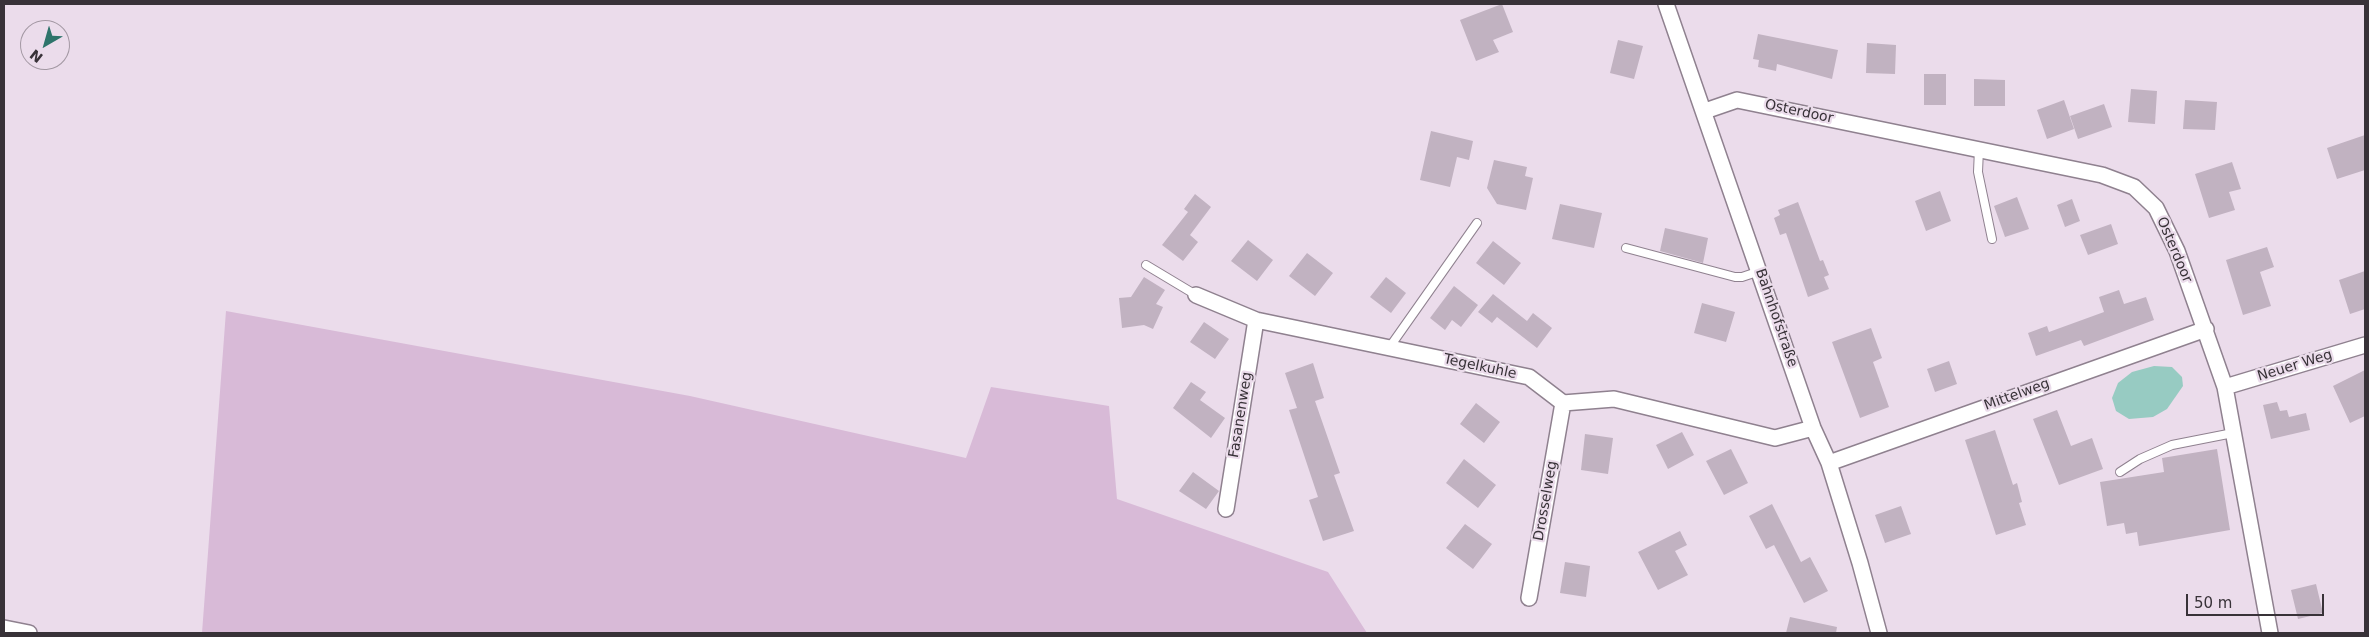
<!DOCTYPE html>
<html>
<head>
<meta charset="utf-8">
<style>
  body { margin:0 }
  #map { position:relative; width:2369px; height:637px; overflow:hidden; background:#ebdceb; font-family:"DejaVu Sans",sans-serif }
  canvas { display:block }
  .frame { position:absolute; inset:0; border:5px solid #383238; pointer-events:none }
  .north { position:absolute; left:20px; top:20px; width:50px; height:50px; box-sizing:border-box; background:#ebdceb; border:1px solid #a398a3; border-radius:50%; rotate:218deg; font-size:14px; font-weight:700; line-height:20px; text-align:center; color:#383238 }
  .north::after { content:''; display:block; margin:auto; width:18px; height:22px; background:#2e746b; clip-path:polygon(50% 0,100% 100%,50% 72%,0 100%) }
  .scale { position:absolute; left:2186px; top:594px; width:138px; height:22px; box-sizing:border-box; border:2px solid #383238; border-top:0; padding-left:6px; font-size:15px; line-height:18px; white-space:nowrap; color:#383238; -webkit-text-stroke:4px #ebdceb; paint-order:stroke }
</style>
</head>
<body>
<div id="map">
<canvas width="2369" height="637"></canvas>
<div class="frame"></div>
<div class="north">N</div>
<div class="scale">50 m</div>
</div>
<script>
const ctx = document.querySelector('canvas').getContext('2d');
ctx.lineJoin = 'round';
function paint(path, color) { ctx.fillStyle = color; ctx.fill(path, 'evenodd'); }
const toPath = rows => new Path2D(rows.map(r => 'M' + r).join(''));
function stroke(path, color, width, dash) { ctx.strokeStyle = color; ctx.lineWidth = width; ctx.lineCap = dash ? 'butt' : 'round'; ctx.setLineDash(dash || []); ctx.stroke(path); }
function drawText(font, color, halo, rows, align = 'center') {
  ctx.font = font + ' "DejaVu Sans",sans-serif'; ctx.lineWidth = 4.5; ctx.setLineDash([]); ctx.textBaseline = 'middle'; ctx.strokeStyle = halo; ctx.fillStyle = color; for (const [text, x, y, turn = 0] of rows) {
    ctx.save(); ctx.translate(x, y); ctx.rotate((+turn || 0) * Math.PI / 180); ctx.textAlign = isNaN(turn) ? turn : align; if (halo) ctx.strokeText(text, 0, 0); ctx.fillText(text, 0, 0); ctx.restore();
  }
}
paint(toPath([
  [226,311,690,396,966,458,991,387,1109,406,1117,499,1328,572,1367,633,202,633]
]), '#d8bad7');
paint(toPath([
  [2154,366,2172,367,2182,377,2183,386,2167,409,2153,417,2129,419,2116,411,2112,398,2118,383,2132,372]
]), '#97cbc2');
paint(toPath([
  [1502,4,1513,32,1493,40,1499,52,1476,61,1460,20],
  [1758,34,1838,50,1832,79,1777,64,1776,71,1758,67,1759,60,1753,59],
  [1618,40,1643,46,1634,79,1610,73],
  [1867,43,1896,45,1895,74,1866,73],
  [1924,74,1946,74,1946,105,1924,105],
  [1974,79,2005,80,2005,106,1974,106],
  [2131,89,2157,91,2155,124,2128,122],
  [2064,100,2074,129,2047,139,2037,110],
  [2185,100,2217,102,2215,130,2183,129],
  [2104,104,2112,127,2078,139,2070,116],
  [1431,131,1473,141,1469,160,1457,157,1450,187,1420,180],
  [2365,135,2365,170,2337,179,2327,148],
  [1494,160,1527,167,1525,176,1533,178,1526,210,1497,204,1487,188],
  [2232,162,2241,189,2229,192,2235,210,2209,218,2195,174],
  [1940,191,1951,221,1926,231,1915,201],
  [1195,194,1211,207,1190,235,1198,242,1183,261,1162,245,1188,212,1184,209],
  [2017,197,2029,229,2005,237,1994,206],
  [2072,199,2080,221,2065,227,2057,205],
  [1798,202,1820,261,1823,260,1829,275,1824,277,1829,289,1808,297,1786,233,1780,235,1774,218,1780,215,1778,210],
  [1560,204,1602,213,1594,248,1552,239],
  [2111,224,2118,244,2088,255,2080,235],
  [1665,228,1708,238,1703,263,1660,251],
  [1248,240,1273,260,1257,281,1231,261],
  [1493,241,1521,263,1504,285,1476,263],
  [2267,247,2274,267,2260,272,2271,306,2243,315,2226,260],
  [1307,253,1333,273,1315,296,1289,276],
  [2365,271,2365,309,2350,314,2339,280],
  [1144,277,1165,290,1156,304,1163,307,1153,329,1144,325,1122,328,1119,298,1131,297],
  [1386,277,1406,293,1391,313,1370,297],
  [1454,286,1478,305,1461,327,1452,320,1445,330,1430,318],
  [2119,290,2124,304,2146,297,2154,320,2084,346,2081,340,2036,356,2028,333,2047,326,2049,332,2104,312,2099,297],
  [1493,294,1527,321,1533,313,1552,328,1537,348,1497,317,1492,323,1478,312],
  [1702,303,1735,312,1726,342,1694,333],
  [1204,322,1229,339,1215,359,1190,342],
  [1871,328,1882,358,1873,362,1889,407,1860,418,1832,342],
  [1949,361,1957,384,1935,392,1927,369],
  [1313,363,1324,398,1315,401,1340,473,1334,475,1354,531,1323,541,1309,500,1318,497,1289,410,1297,408,1285,373],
  [2365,370,2365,416,2350,423,2333,386],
  [1191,382,1206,392,1200,400,1225,418,1211,438,1173,408],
  [2277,402,2280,411,2287,410,2289,417,2306,413,2310,430,2271,439,2263,405],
  [1476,403,1500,422,1484,443,1460,424],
  [2057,410,2071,446,2092,438,2103,469,2059,485,2033,419],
  [1995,430,2013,485,2017,483,2022,502,2019,503,2026,525,1996,535,1965,440],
  [1682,432,1694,455,1668,469,1656,445],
  [1585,434,1613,438,1608,474,1581,470],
  [1731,449,1748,483,1724,495,1706,461],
  [2217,449,2230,530,2139,546,2137,532,2126,534,2124,523,2107,526,2100,482,2164,472,2162,458],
  [1464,459,1496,485,1478,508,1446,483],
  [1193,472,1219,491,1206,509,1179,491],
  [1772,504,1801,562,1810,557,1828,591,1804,603,1774,545,1766,549,1749,516],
  [1901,506,1911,534,1885,543,1875,515],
  [1465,524,1492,544,1473,569,1446,548],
  [1680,531,1687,545,1675,551,1688,575,1658,590,1638,552],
  [1565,562,1590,566,1586,597,1560,593],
  [2316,584,2323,613,2298,619,2291,590],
  [1790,617,1837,627,1836,633,1786,633]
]), '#c1b2c1');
const lane = toPath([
  [1979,149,1978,172,1992,239],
  [1626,248,1735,277,1742,277,1760,271],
  [1146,265,1196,295],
  [1389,348,1477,223],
  [2120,472,2140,459,2172,445,2233,433]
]);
const street = toPath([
  [1666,4,1813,428,1829,463,1860,563,1879,633],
  [1705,111,1737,100,2102,175,2134,187,2156,208,2177,251,2225,387,2270,633],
  [1196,295,1256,320,1529,377,1563,403,1614,399,1775,438,1813,428],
  [2225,387,2365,345],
  [1829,463,2206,329],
  [1226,509,1256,320],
  [1529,598,1563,403],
  [4,628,29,633]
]);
stroke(lane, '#8f818f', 10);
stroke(street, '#8f818f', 18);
stroke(lane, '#fff', 8);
stroke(street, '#fff', 15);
drawText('14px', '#383238', '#ebdceb', [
  ["Osterdoor",1799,112,12],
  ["Osterdoor",2174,250,67],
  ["Bahnhofstraße",1776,318,71],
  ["Neuer Weg",2295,366,-17],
  ["Tegelkuhle",1480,367,12],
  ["Mittelweg",2017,395,-20],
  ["Fasanenweg",1241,415,-81],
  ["Drosselweg",1546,501,-80]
]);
</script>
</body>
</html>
